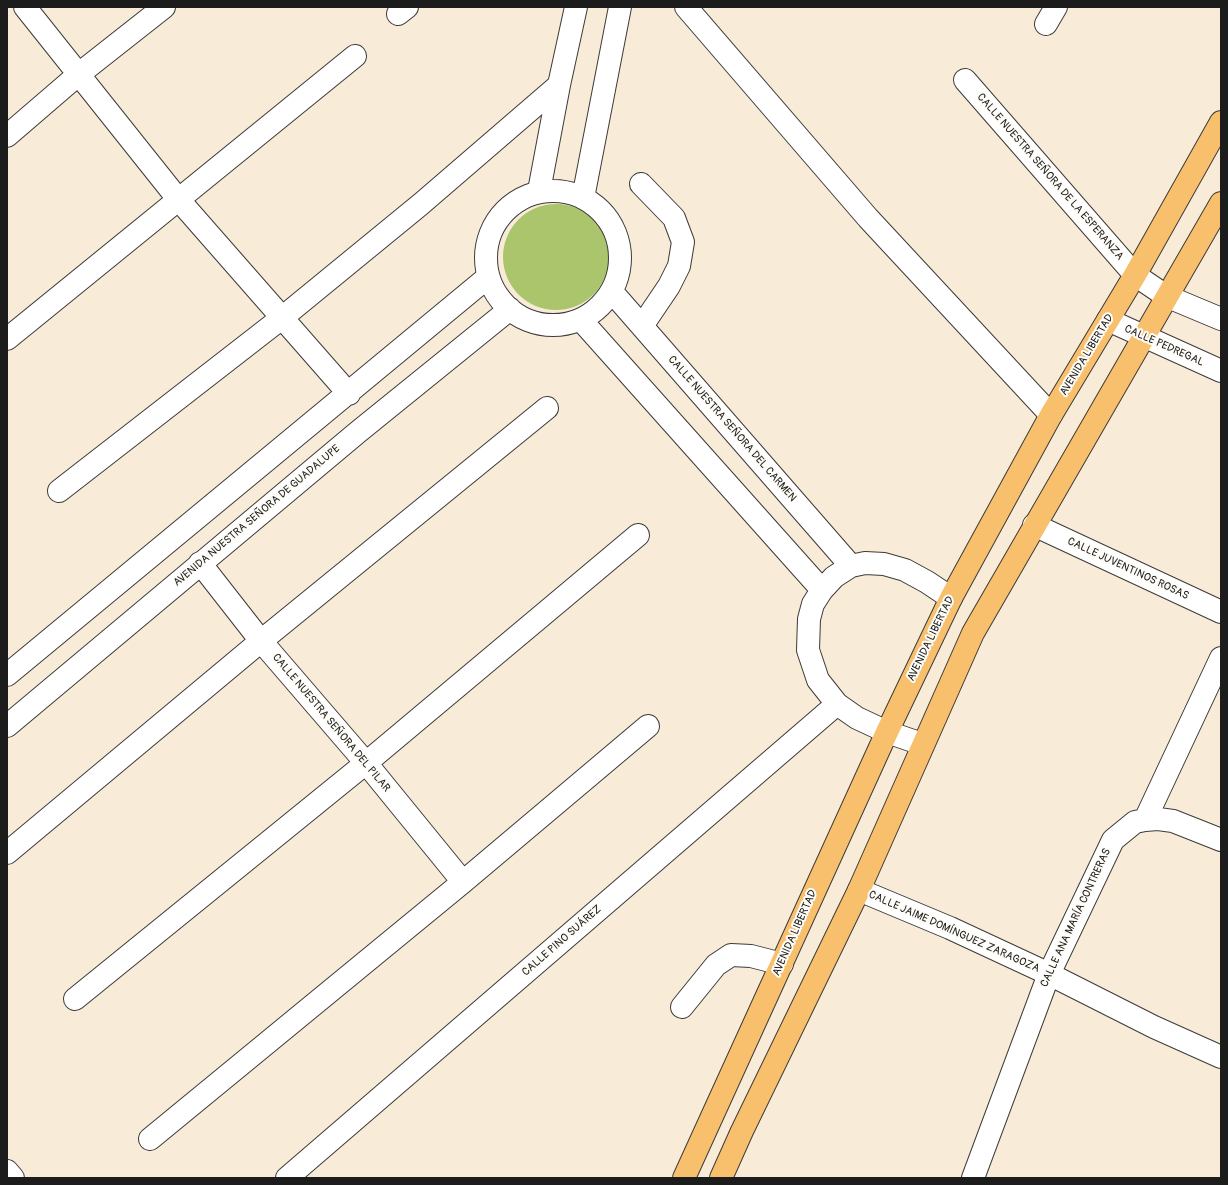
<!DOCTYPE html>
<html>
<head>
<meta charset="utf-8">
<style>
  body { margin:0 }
  #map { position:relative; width:1228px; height:1185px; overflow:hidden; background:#f8ebd8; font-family:Pangolin,sans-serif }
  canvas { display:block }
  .frame { position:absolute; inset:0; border:8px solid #1c1c1c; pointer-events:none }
</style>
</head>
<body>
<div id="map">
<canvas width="1228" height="1185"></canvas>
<div class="frame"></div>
</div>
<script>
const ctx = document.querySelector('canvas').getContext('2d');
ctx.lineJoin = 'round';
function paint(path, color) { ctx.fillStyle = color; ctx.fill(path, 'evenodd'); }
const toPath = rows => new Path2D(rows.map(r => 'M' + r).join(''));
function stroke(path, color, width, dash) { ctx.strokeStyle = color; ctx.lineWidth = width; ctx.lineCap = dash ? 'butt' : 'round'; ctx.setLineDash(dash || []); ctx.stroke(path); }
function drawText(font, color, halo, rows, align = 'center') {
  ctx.font = font + ' Pangolin,sans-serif'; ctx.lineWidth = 4; ctx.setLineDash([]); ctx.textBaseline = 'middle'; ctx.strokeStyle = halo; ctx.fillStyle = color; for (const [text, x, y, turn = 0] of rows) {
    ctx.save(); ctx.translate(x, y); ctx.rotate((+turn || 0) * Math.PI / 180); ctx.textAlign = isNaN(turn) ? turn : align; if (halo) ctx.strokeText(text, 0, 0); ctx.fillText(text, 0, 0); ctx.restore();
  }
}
paint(toPath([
  '503 257a53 53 0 1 1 106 0a53 53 0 1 1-106 0Z'
]), '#aac56b');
const minor = toPath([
  [25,7,178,199,349,394],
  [686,7,868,218,1051,415],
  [398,14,407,7],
  [1046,24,1056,7],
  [965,80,1135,275,1166,296,1221,319],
  [7,136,79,74,164,7],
  [641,184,674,218,683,242,679,266,669,286,642,326],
  '486 258a67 67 0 1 1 134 0a67 67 0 1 1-134 0Z',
  [539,191,559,85,576,7],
  [583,198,620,7],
  [613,293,851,566],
  [581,320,822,590],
  [1108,320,1221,371],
  [7,339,355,56],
  [59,491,283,317,421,204,559,85],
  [1034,525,1221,612],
  [200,563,261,641,366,763,463,882],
  [7,675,488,277],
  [7,726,358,432,510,309],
  [922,744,887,732,857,718,837,704,818,680,808,650,809,619,813,604,822,590,834,577,851,566,865,563,884,564,905,570,927,582,951,598],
  [1145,820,1158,819,1173,821,1221,840],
  [7,853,261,641,547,408],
  [859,890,950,928,1049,974,1154,1027,1221,1057],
  [75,999,366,763,638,535],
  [682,1007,716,965,731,955,751,956,782,964],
  [150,1139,463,882,648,726],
  [7,1171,13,1178],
  [287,1178,837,704],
  [973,1178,1049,974,1113,840,1135,822,1145,820,1221,658]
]);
const major = toPath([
  [684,1178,887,732,951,598,1051,415,1135,275,1221,122],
  [721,1178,742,1131,859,890,973,633,1221,203]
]);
stroke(minor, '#3d3b38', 24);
stroke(major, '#3d3b38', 24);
stroke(minor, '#fff', 22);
stroke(major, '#f8bf6c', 22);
drawText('11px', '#1c1c1c', '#fdfcf7', [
  ["CALLE NUESTRA SEÑORA DE LA ESPERANZA",1050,177,49],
  ["CALLE PEDREGAL",1164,346,24],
  ["AVENIDA LIBERTAD",1087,355,-59],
  ["CALLE NUESTRA SEÑORA DEL CARMEN",732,429,49],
  ["AVENIDA NUESTRA SEÑORA DE GUADALUPE",257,516,-40],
  ["CALLE JUVENTINOS ROSAS",1128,569,25],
  ["AVENIDA LIBERTAD",931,639,-64],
  ["CALLE NUESTRA SEÑORA DEL PILAR",331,723,50],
  ["CALLE ANA MARÍA CONTRERAS",1076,918,-65],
  ["CALLE JAIME DOMÍNGUEZ ZARAGOZA",954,932,24],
  ["AVENIDA LIBERTAD",795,933,-66],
  ["CALLE PINO SUÁREZ",562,941,-41]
]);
</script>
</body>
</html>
